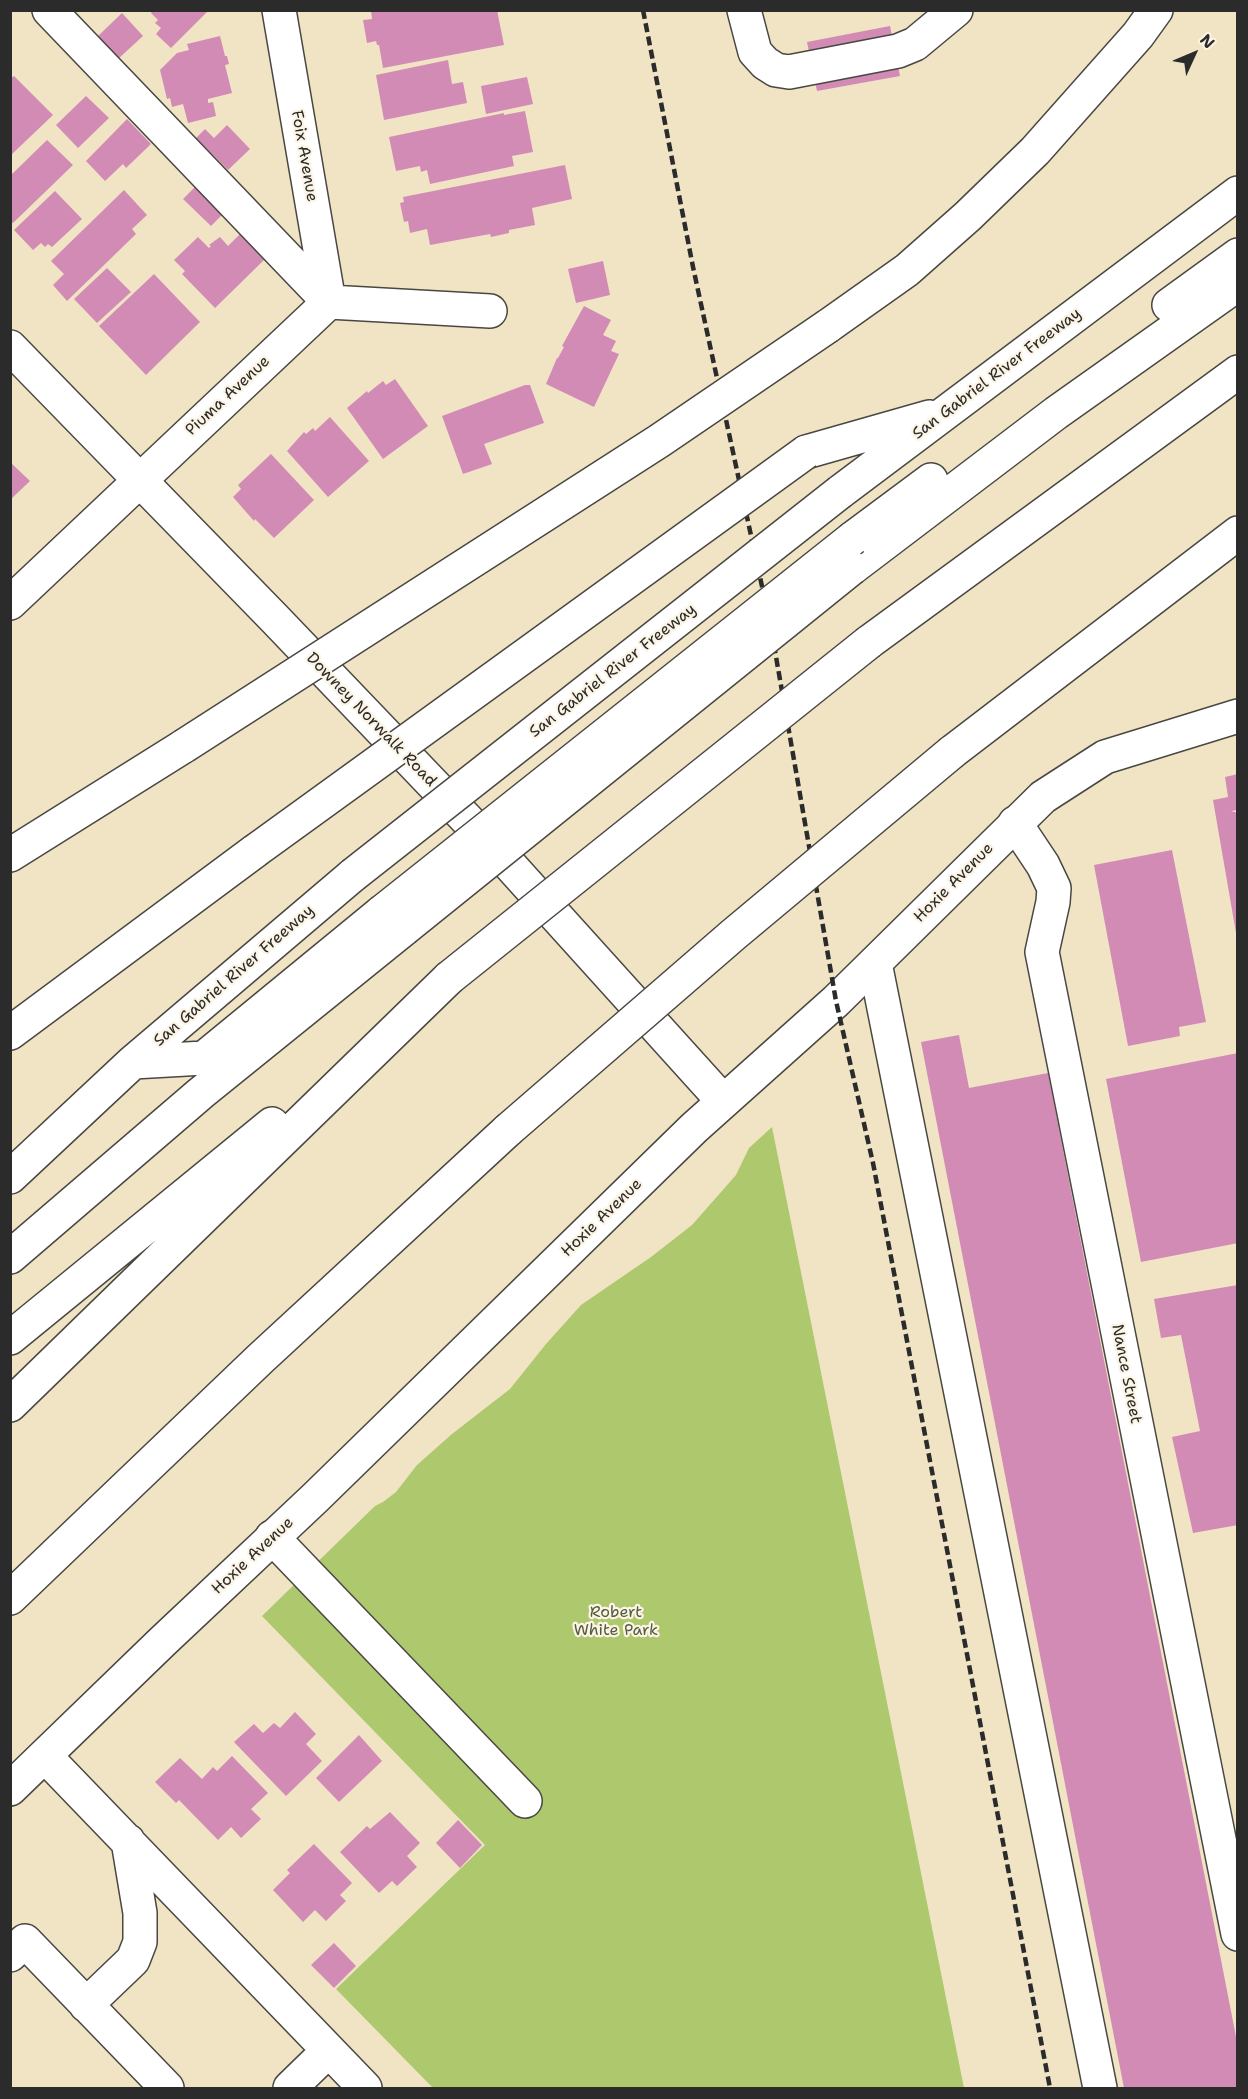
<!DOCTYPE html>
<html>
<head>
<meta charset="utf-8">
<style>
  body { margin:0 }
  #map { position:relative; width:1248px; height:2099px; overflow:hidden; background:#f0e4c5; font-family:"Shantell Sans",sans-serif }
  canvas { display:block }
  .frame { position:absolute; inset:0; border:12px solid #2b2b2b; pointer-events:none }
  .north { position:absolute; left:1164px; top:24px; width:60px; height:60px; -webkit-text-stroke:4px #fcf5e5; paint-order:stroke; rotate:46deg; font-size:16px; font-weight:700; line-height:24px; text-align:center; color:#2b2b2b }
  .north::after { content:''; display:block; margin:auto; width:21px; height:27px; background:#2b2b2b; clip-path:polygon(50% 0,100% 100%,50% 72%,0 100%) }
</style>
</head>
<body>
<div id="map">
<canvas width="1248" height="2099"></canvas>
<div class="frame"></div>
<div class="north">N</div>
</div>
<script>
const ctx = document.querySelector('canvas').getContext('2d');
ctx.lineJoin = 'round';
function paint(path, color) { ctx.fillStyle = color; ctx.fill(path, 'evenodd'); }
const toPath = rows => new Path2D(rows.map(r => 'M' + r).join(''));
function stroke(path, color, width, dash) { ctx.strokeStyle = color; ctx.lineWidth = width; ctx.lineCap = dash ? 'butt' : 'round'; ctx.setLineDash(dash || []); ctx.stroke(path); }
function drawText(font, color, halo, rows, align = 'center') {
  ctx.font = font + ' "Shantell Sans",sans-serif'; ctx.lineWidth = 4.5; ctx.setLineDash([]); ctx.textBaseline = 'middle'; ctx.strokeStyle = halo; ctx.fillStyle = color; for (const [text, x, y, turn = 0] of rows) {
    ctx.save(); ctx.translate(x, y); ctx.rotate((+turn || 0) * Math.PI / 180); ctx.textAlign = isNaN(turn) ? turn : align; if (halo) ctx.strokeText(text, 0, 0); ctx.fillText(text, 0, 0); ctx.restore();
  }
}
paint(toPath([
  [772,1127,964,2088,433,2088,336,1989,485,1845,262,1616,375,1506,383,1502,396,1492,417,1465,452,1434,510,1389,546,1344,581,1305,651,1257,692,1225,736,1175,749,1148]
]), '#aec86e');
paint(toPath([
  [153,10,209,10,171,48,156,34,161,28,155,23,158,20,151,13],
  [375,10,497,10,504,45,383,68,379,45,377,45,376,41,367,43,363,20,372,19,371,11],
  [122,13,143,36,118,59,97,37],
  [890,26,900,76,817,91,807,42],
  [220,36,225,56,227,56,229,64,225,65,232,93,208,99,208,103,213,102,216,116,188,123,183,104,172,107,170,98,167,99,160,70,177,53,189,50,187,44],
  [448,60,452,84,463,82,467,103,384,120,376,75],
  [14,76,53,115,10,156,10,79],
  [527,77,533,104,486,114,481,86],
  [86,96,109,118,78,148,56,125],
  [525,111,533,152,512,156,514,166,430,184,427,170,421,172,420,166,396,171,389,137,504,113,504,115],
  [127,119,151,144,126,168,123,164,105,181,86,161],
  [227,125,250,149,228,170,196,138,205,129,214,138],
  [47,140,73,165,13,223,10,221,10,176],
  [565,165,572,199,532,208,535,225,509,230,509,233,491,237,490,234,430,245,427,229,410,233,408,221,404,222,400,203,404,202,403,197],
  [206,176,234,203,211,226,183,199],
  [124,190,147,215,132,229,136,234,67,301,53,285,64,274,51,261],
  [55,191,82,219,52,247,48,244,45,247,41,243,33,250,14,230],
  [240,234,264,260,215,308,182,274,185,271,174,260,198,237,209,248,211,246,209,245,220,237,228,246],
  [603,261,610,295,576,303,568,269],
  [107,268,131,292,97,323,74,299],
  [154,274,200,322,146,375,99,326],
  [584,306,611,320,603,335,616,341,611,351,619,354,594,407,546,384,557,358,558,358,564,347,562,346],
  [395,379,428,426,383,459,347,408,367,391,368,393,383,381,386,385],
  [525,385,530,385,544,423,484,444,492,464,463,474,442,416],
  [330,417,369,461,328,497,287,451,304,432,306,434,313,428,315,431],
  [271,454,314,500,274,538,255,519,254,521,233,497,241,489,238,485],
  [10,462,30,481,10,500],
  [1238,774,1238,810,1231,811,1238,813,1236,933,1213,800,1228,797,1225,777],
  [1172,850,1206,1022,1179,1027,1180,1036,1128,1046,1094,865],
  [959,1035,969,1088,1048,1073,1238,2047,1238,2088,1124,2088,921,1042],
  [1238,1053,1238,1243,1141,1262,1106,1079],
  [1238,1285,1238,1525,1193,1533,1172,1437,1200,1431,1181,1335,1161,1338,1154,1299],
  [295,1712,316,1734,306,1744,322,1761,286,1796,234,1742,254,1724,263,1733,274,1723,280,1728],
  [359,1735,382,1761,339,1802,316,1778],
  [232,1756,268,1793,251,1809,261,1819,241,1838,231,1827,218,1840,179,1800,176,1803,155,1782,180,1758,202,1779,213,1767,217,1771],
  [390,1812,420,1843,407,1856,417,1867,397,1886,392,1881,379,1893,340,1852,367,1826,370,1829],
  [458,1820,482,1845,460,1868,436,1843],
  [314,1844,352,1883,340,1895,346,1901,326,1921,315,1910,303,1922,273,1890,290,1873,287,1870],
  [334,1943,356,1966,334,1988,311,1965]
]), '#d28bb5');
const minor = toPath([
  [49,10,329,302],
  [279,10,329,302],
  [744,10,755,52,765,63,776,70,789,72,898,51,915,44,956,10],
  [10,347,275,619,499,853,723,1101],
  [10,603,329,302,490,311],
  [1015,823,1043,865,1054,888,1053,902,1042,952,1238,1934],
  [875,963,1100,2088],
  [272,1537,525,1801],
  [45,1756,365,2088],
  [10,1955,25,1941,167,2088],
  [86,2005,133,1960,140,1942,140,1913,128,1841],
  [290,2088,328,2051]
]);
const major = toPath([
  [10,1789,162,1642,315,1498,694,1128,836,1001,1043,797,1105,757,1238,716]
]);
const highway = toPath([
  [1169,305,1238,255],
  [828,326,907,270,968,216,1035,151,1138,35,1156,10],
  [806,452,929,417],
  [840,492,1238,193],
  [853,538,931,480],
  [852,568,1056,413,1238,284],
  [869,642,1238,372],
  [952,752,1238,533],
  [10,855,184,746],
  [10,1033,255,851],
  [133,1062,204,1058,382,912],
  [10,1177,133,1062,353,875],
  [10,1257,201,1093,404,929],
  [10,1338,272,1124],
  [10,1405,449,978],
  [10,1598,260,1359,508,1130]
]);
stroke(minor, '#494742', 36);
stroke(major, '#494742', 36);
stroke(highway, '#494742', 36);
stroke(minor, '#fff', 33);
stroke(major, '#fff', 33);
stroke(highway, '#fff', 33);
stroke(toPath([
  [643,10,693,267,771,628,836,1001,873,1163,1050,2088]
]), '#2b2b2b', 4.5, [9, 4.5]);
const highwayBridge = toPath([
  [184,746,659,441,828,326],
  [255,851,806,452],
  [353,875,840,492],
  [382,912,853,538],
  [404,929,852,568],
  [449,978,869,642],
  [508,1130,733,935,952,752]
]);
stroke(highwayBridge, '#494742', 36, []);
stroke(highwayBridge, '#fff', 33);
drawText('16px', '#2b2b2b', '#fcf5e5', [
  ["Foix Avenue",304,156,80],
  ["San Gabriel River Freeway",997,374,-37],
  ["Piuma Avenue",228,396,-43],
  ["San Gabriel River Freeway",613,671,-38],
  ["Downey Norwalk Road",371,720,46],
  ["Hoxie Avenue",954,883,-45],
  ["San Gabriel River Freeway",234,976,-41],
  ["Hoxie Avenue",602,1218,-44],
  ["Nance Street",1126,1374,79],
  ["Hoxie Avenue",253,1556,-43]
]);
drawText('16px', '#525a3f', '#fcf5e5', [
  ["Robert",616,1613],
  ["White Park",616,1631]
]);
</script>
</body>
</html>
